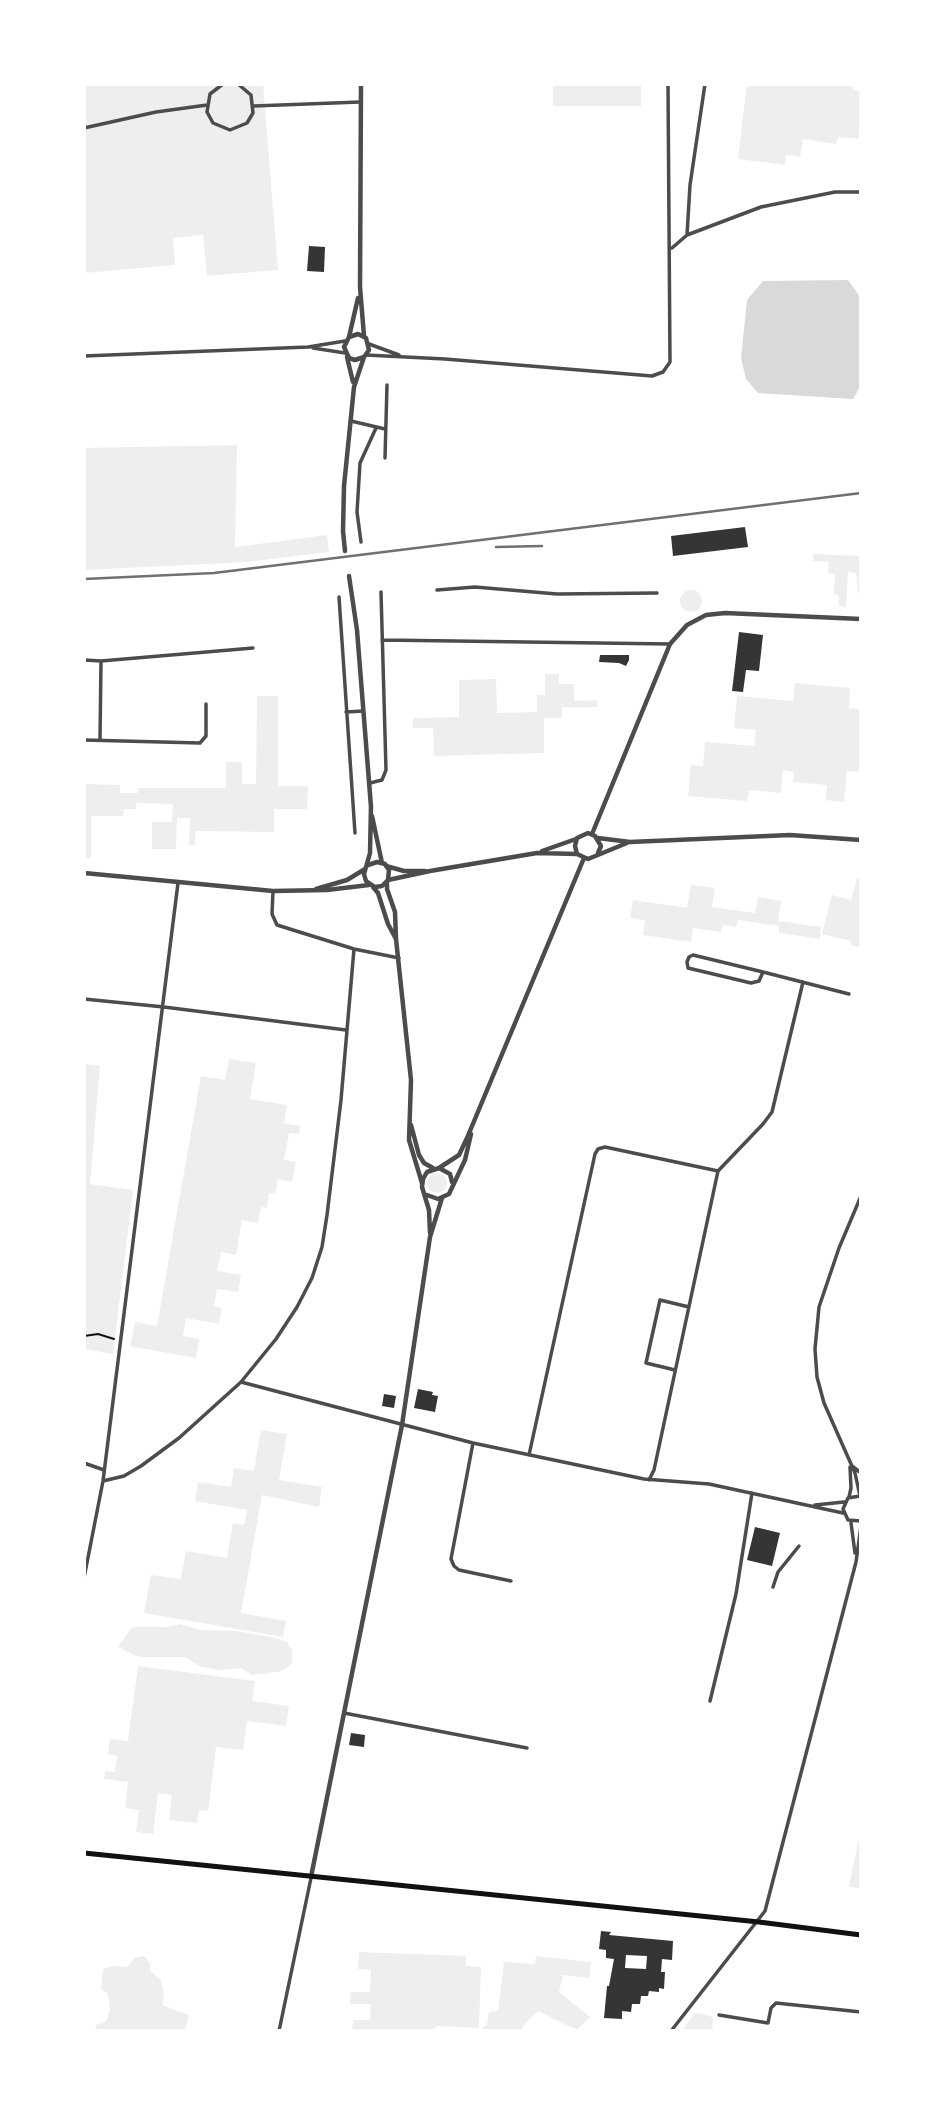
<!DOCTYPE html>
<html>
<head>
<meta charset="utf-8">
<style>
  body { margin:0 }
  #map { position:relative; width:945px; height:2115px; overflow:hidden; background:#fff; font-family:"Noto Sans",sans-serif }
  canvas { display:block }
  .frame { position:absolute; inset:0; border:86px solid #fff; pointer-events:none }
</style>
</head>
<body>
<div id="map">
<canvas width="945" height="2115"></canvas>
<div class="frame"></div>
</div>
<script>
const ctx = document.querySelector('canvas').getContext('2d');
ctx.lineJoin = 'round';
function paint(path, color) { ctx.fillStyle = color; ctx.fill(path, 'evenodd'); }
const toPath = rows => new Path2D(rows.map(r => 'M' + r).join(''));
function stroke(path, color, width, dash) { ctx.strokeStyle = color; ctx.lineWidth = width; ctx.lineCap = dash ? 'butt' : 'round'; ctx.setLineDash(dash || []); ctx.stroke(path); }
paint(toPath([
  [84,84,263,84,278,270,207,276,203,235,173,238,175,265,84,273],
  [553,84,641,84,641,106,553,106],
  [747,84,854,84,853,90,861,91,861,124,858,139,838,137,836,144,803,139,800,157,786,155,785,165,738,159],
  [237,445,235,547,327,535,329,552,247,562,84,570,84,448],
  [813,554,861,556,861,593,858,593,856,573,848,572,846,607,839,606,839,595,834,594,835,574,828,573,829,562,813,561],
  '680 601a11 11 0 1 1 22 0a11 11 0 1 1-22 0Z',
  [545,674,559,674,559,684,574,684,574,701,597,700,597,707,562,707,562,718,544,718,544,753,434,756,433,728,413,728,413,718,459,717,459,680,496,679,497,713,537,712,537,695,545,695],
  [795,683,850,688,849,708,861,709,861,772,847,771,844,802,826,800,827,785,793,782,794,772,783,770,781,793,749,790,747,801,688,796,691,765,703,766,705,742,754,746,756,730,734,728,737,696,793,701],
  [257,696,278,696,278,786,308,786,307,809,274,809,274,832,195,831,195,845,189,845,190,818,177,818,176,849,152,849,152,822,172,822,173,804,136,803,136,809,124,809,123,816,91,816,91,858,84,858,84,784,120,785,120,793,138,793,138,788,226,788,226,762,242,762,242,784,256,784],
  [857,878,861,879,861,948,851,945,851,941,822,934,832,895,851,900],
  [691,885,715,888,712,907,755,913,758,897,781,901,778,921,821,927,820,939,779,933,779,926,738,920,736,927,723,925,721,932,693,928,691,942,643,935,645,920,630,918,633,900,687,908],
  [229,1059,256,1063,250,1099,287,1105,284,1123,300,1126,299,1134,289,1133,284,1160,296,1162,292,1182,278,1179,275,1194,269,1193,267,1208,261,1207,258,1223,242,1220,236,1255,221,1252,217,1271,241,1275,238,1292,217,1289,214,1306,222,1308,219,1324,186,1318,183,1336,199,1339,196,1358,130,1346,135,1322,157,1326,201,1076,225,1080],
  [84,1064,100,1066,90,1184,133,1190,113,1354,84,1349],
  '427 1183a10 10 0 1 1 20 0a10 10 0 1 1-20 0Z',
  [261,1430,287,1434,279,1480,322,1487,319,1507,262,1495,241,1613,286,1621,283,1637,144,1613,151,1575,181,1579,186,1551,227,1558,233,1523,244,1525,247,1510,195,1501,198,1482,231,1487,234,1468,254,1471],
  [180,1624,200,1630,237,1631,276,1638,287,1642,292,1650,292,1663,282,1671,252,1675,241,1668,220,1670,201,1667,185,1657,139,1657,118,1647,132,1627,166,1627],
  [138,1666,255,1681,252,1701,289,1706,286,1726,247,1721,243,1750,216,1747,208,1811,199,1810,197,1823,169,1820,172,1795,158,1793,153,1834,136,1832,139,1810,125,1808,128,1782,104,1779,105,1771,115,1772,117,1756,108,1754,110,1739,128,1741],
  [860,1834,861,1834,861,1889,849,1886],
  [359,1952,466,1956,466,1966,481,1967,479,2028,436,2026,435,2031,352,2031,353,2020,370,2020,371,2004,350,2004,351,1992,370,1992,371,1970,358,1969],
  [144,1956,150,1963,150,1971,161,1980,164,1995,162,2005,189,2015,185,2031,95,2031,96,2025,106,2022,110,2010,108,1994,101,1988,103,1969,113,1966,127,1967,134,1958],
  [536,1956,591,1962,589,1978,563,1975,559,1992,590,2017,577,2030,538,2011,522,2027,525,2031,480,2031,487,2024,489,2012,498,2011,504,1962,535,1964],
  [699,2013,712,2017,713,2019,712,2031,682,2031,694,2014]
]), '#eee');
paint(toPath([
  [848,280,861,298,861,385,853,399,758,393,746,379,741,358,747,300,763,281]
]), '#d9d9d9');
paint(toPath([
  [309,246,325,247,324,272,307,271],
  [745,527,748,547,673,556,671,536],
  [739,632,763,635,759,671,746,670,743,692,732,691],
  [600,655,629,655,629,660,626,666,619,663,599,662],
  [418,1389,433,1392,432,1395,438,1396,435,1412,414,1408],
  [384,1394,396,1396,394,1408,382,1406],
  [755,1527,780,1533,772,1566,747,1560],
  [351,1733,365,1735,364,1747,349,1745],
  [601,1931,611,1932,609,1935,673,1941,672,1960,662,1959,661,1972,665,1972,664,1989,659,1988,659,1992,649,1991,648,1996,641,1996,640,2004,632,2004,631,2012,622,2011,622,2019,604,2018,607,1986,609,1986,614,1959,606,1958,606,1950,599,1949],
  [626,1955,647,1956,646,1969,625,1968]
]), '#353535');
stroke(toPath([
  [84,1336,98,1334,114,1339]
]), '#111', 2);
stroke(toPath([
  [223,84,210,94,207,112,213,123,230,130,247,123,253,113,251,95,238,84],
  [254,106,360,102],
  [84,128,156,112,207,105],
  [687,235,690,185,705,84],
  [672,248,687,235,761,207,835,192,861,192],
  [369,344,399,355],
  [313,348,345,353],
  [366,355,445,359,652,376,663,372,670,362,668,84],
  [84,356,308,347,345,341],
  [351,421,385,429],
  [385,458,387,385],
  [361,542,357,512,360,463,376,428],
  [437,590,475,587,557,594,657,593],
  [339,597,355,833],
  [382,640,670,644],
  [84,660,101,661,253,648],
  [346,712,363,711],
  [84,740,200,743,206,736,206,704],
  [100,740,101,661],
  [370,783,382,780,386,770,381,592],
  [273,891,272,914,277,925,354,949,399,958],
  [763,972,759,981,751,983,688,968,687,962,689,957,693,955,763,972,849,994],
  [84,999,164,1007,346,1030],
  [675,1370,646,1363,660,1300,689,1307],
  [241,1382,473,1443,644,1479,709,1484,843,1513],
  [473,1443,451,1559,454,1566,459,1570,511,1581],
  [529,1455,595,1154,598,1149,605,1147,718,1171,763,1124,772,1112,803,982],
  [84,1463,104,1470],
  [852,1466,861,1473],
  [649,1480,654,1470,718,1171],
  [103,1481,124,1476,141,1466,179,1438,241,1382,276,1339,297,1307,312,1278,322,1247,327,1215,341,1100,354,949],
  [860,1496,855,1473,824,1403,817,1377,815,1349,819,1307,839,1248,861,1196],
  [860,1496,848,1498,843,1509,848,1520,861,1521],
  [849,1497,851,1488,850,1467],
  [815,1505,844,1502],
  [851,1523,855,1553],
  [84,1578,103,1481,178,883],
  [773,1587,778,1572,799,1546],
  [710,1701,736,1594,752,1493],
  [344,1713,527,1748],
  [719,2015,768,2023,771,2008,776,2003,861,2012],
  [279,2031,311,1878],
  [671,2031,765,1911,856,1562,861,1526]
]), '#4c4c4c', 3.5);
stroke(toPath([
  [361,84,360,287,364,336],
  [349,337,358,334,366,338,369,350,364,357,355,360,349,358,344,347,349,337,358,298],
  [347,357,353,382],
  [345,551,343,531,344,486,354,387,364,357],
  [349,576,357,630,371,807],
  [371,806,370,853,364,874,366,881,375,887,382,886,388,880,430,871,537,853,577,854],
  [372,816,382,863],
  [592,834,670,644,687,625,706,615,725,613,861,619],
  [598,838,630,842,790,835,861,840],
  [542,851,576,839],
  [598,853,601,846,595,836,588,833,577,838,575,846,577,854,588,859,627,843],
  [368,865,377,862,385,864,389,870,388,880],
  [386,866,404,871,425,871],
  [84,873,273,891,327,890,369,885],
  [387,881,387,889,395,912,396,939,411,1080,409,1140,422,1183],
  [373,887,378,893,388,924,396,939],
  [316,889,347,880,365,869],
  [411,1125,419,1155,424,1163,433,1168],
  [439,1168,459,1155,467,1138,584,858],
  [427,1195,438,1199,449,1194,465,1160,471,1134],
  [430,1233,429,1210,422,1187,423,1179,427,1172,439,1168,450,1174,452,1182],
  [311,1877,402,1425,430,1237,442,1198]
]), '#4c4c4c', 4.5);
stroke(toPath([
  [84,1853,759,1922,861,1935]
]), '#111', 5);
stroke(toPath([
  [496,547,542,546],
  [84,579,214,573,861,493]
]), '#707070', 2.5);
</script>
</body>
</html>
